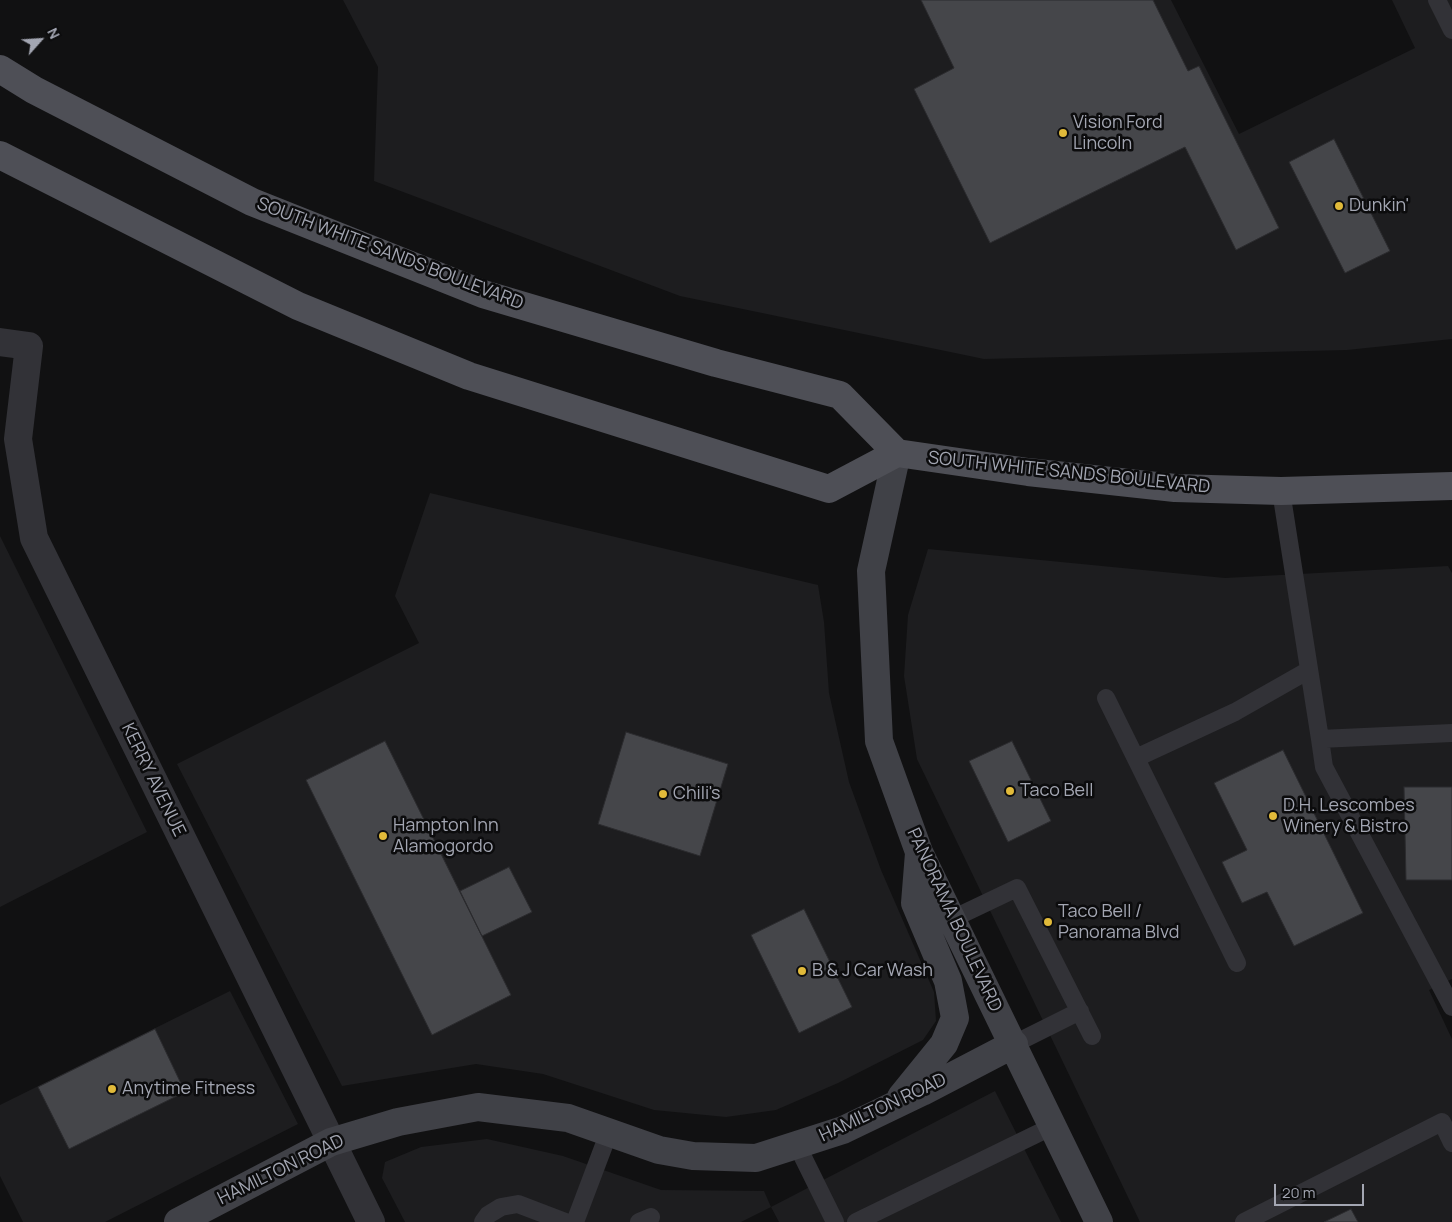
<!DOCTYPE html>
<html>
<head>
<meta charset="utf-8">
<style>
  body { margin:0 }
  #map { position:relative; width:1452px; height:1222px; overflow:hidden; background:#111112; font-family:Manrope,sans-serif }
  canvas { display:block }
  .north { position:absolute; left:15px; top:15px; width:50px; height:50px; -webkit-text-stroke:4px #0c0c0d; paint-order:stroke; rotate:64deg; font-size:14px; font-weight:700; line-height:20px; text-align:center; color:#a3a6b2 }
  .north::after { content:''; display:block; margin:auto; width:18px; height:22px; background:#a3a6b2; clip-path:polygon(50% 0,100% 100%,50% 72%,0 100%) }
  .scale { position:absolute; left:1274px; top:1184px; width:90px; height:22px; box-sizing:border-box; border:2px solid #a3a6b2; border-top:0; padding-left:6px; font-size:15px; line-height:18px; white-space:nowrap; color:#a3a6b2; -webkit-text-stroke:4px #0c0c0d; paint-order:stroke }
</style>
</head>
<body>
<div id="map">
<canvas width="1452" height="1222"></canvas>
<div class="north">N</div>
<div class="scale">20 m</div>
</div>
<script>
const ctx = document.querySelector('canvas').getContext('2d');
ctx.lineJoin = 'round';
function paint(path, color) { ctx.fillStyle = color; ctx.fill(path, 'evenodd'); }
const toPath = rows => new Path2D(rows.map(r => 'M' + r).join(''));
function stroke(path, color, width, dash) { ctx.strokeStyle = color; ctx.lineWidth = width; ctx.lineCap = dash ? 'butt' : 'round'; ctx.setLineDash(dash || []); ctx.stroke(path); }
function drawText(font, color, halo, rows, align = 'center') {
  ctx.font = font + ' Manrope,sans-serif'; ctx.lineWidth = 5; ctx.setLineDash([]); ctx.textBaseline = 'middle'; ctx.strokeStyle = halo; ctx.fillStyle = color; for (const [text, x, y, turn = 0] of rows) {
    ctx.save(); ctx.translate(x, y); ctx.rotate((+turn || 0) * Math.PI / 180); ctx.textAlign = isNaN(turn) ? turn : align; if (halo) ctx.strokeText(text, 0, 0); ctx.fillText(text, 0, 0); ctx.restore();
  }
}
paint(toPath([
  [343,0,1171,0,1239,134,1415,48,1392,0,1452,0,1452,339,1347,350,984,359,680,296,374,181,378,67],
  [430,493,818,585,824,622,829,693,849,782,881,870,934,992,936,1021,923,1040,838,1083,776,1110,726,1117,654,1110,543,1074,476,1064,342,1086,177,764,419,643,395,596],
  [0,536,147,832,0,907],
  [928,549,1225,578,1448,566,1452,573,1452,979,1429,990,1452,1039,1452,1222,1140,1222,917,759,904,676,908,615],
  [230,991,298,1124,105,1222,23,1222,0,1176,0,1105],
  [995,1091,1061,1222,779,1222,771,1207,741,1222,405,1222,382,1178,385,1162,421,1147,487,1139,563,1156,661,1190,764,1191,771,1207]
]), '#1d1d1f');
const building = toPath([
  [921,0,1153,0,1188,71,1199,66,1279,228,1236,250,1185,147,990,243,914,89,954,68,921,0],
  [1334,139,1390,251,1345,273,1289,162,1334,139],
  [626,732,728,764,700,856,598,824,626,732],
  [385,741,511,995,432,1035,306,780,385,741],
  [1012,741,1051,821,1008,842,969,761,1012,741],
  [1283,750,1363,913,1294,946,1267,892,1242,903,1222,862,1247,850,1214,783,1283,750],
  [1404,787,1452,787,1452,880,1406,880,1404,787],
  [509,867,532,912,482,936,460,891,509,867],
  [804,909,852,1007,799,1033,751,935,804,909],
  [155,1029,185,1092,69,1149,38,1087,155,1029],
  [1351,1209,1358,1222,1324,1222,1351,1209]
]);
paint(building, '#45464a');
stroke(building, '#2b2b2e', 1);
stroke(toPath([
  [1437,0,1452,30],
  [1281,491,1320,739,1452,733],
  [1106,698,1237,963],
  [1320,739,1324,767,1452,1007],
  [1136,758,1235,712,1309,670],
  [952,919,1017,888,1092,1036],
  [1014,1044,1080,1011],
  [797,1145,835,1222],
  [483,1222,488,1215,501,1207,518,1204,565,1222],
  [575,1222,609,1132],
  [639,1222,651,1217],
  [856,1222,1053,1126],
  [1244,1222,1442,1122,1452,1143]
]), '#323237', 18);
stroke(toPath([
  [0,342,29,346,18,439,34,538,371,1222]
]), '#323237', 28);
stroke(toPath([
  [897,453,871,571,879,741,919,852,1099,1222],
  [901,1097,944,1044,955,1018,948,981,915,903,919,853],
  [178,1222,331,1142,398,1122,478,1107,568,1118,659,1150,693,1156,756,1158,843,1130,922,1092,1014,1044]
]), '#404147', 28);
stroke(toPath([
  [0,69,34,90,252,202,483,294,716,363,840,395,897,453],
  [0,155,298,306,469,376,829,489,897,453,1028,472,1175,488,1281,491,1452,486]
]), '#4e4f56', 28);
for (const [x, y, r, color] of [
  [1063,133,5,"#e1ba3a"],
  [1339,206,5,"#e1ba3a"],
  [1010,791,5,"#e1ba3a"],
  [663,794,5,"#e1ba3a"],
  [1273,816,5,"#e1ba3a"],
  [383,836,5,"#e1ba3a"],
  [1048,922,5,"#e1ba3a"],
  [802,971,5,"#e1ba3a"],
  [112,1089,5,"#e1ba3a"]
]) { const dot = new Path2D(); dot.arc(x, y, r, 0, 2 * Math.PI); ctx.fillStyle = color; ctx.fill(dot); stroke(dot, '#0c0c0d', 2); }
drawText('18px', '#a3a6b2', '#0c0c0d', [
  ["Vision Ford",1073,123],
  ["Lincoln",1073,144],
  ["Dunkin'",1349,206],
  ["Taco Bell",1020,791],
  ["Chili's",673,794],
  ["D.H. Lescombes",1283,806],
  ["Winery & Bistro",1283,827],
  ["Hampton Inn",393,826],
  ["Alamogordo",393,847],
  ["Taco Bell /",1058,912],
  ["Panorama Blvd",1058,933],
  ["B & J Car Wash",812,971],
  ["Anytime Fitness",122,1089]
], 'left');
drawText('18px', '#a3a6b2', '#0c0c0d', [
  ["SOUTH WHITE SANDS BOULEVARD",390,254,21],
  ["SOUTH WHITE SANDS BOULEVARD",1069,473,6],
  ["KERRY AVENUE",153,780,64],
  ["PANORAMA BOULEVARD",954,920,65],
  ["HAMILTON ROAD",883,1108,-25],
  ["HAMILTON ROAD",281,1170,-26]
]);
</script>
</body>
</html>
